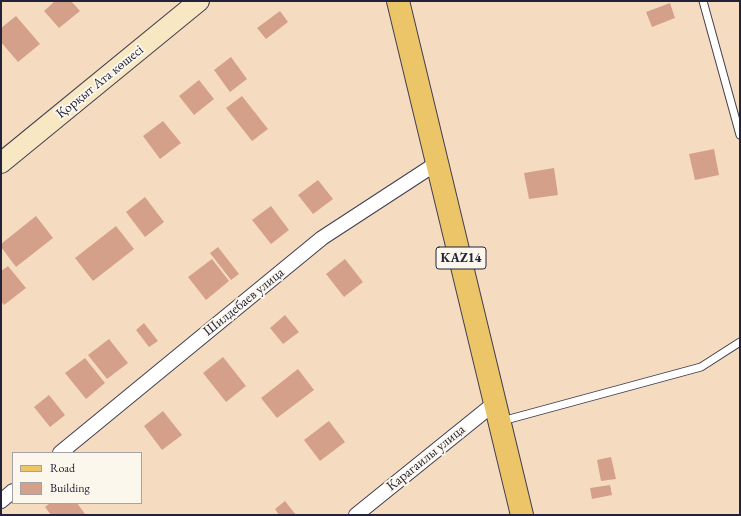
<!DOCTYPE html>
<html>
<head>
<meta charset="utf-8">
<style>
  body { margin:0 }
  #map { position:relative; width:741px; height:516px; overflow:hidden; background:#f5dcc1; font-family:"EB Garamond",serif }
  canvas { display:block }
  .frame { position:absolute; inset:0; border:2px solid #22223b; pointer-events:none }
  .legend { position:absolute; left:12px; top:452px; width:130px; height:52px; box-sizing:border-box; background:#fbf7ec; border:1px solid #a4a2a5; margin:0; padding:5px 7px; list-style:none; font-size:12px; color:#22223b }
  .legend li { display:flex; align-items:center; gap:8px; height:20px }
  .legend b { width:20px; border:1px solid #a4a2a5 }
</style>
</head>
<body>
<div id="map">
<canvas width="741" height="516"></canvas>
<div class="frame"></div>
<ul class="legend">
<li><b style="height:5px;background:#ecc569"></b>Road</li>
<li><b style="height:11px;background:#d4a089"></b>Building</li>
</ul>
</div>
<script>
const ctx = document.querySelector('canvas').getContext('2d');
ctx.lineJoin = 'round';
function paint(path, color) { ctx.fillStyle = color; ctx.fill(path, 'evenodd'); }
const toPath = rows => new Path2D(rows.map(r => 'M' + r).join(''));
function stroke(path, color, width, dash) { ctx.strokeStyle = color; ctx.lineWidth = width; ctx.lineCap = dash ? 'butt' : 'round'; ctx.setLineDash(dash || []); ctx.stroke(path); }
function drawText(font, color, halo, rows, align = 'center') {
  ctx.font = font + ' "EB Garamond",serif'; ctx.lineWidth = 4; ctx.setLineDash([]); ctx.textBaseline = 'middle'; ctx.strokeStyle = halo; ctx.fillStyle = color; for (const [text, x, y, turn = 0] of rows) {
    ctx.save(); ctx.translate(x, y); ctx.rotate((+turn || 0) * Math.PI / 180); ctx.textAlign = isNaN(turn) ? turn : align; if (halo) ctx.strokeText(text, 0, 0); ctx.fillText(text, 0, 0); ctx.restore();
  }
}
paint(toPath([
  [55,1,71,1,80,11,59,28,44,11],
  [670,3,675,18,652,27,646,12],
  [280,11,288,22,266,39,257,28],
  [16,16,40,44,18,62,1,42,1,28],
  [231,57,247,79,230,92,214,70],
  [199,80,214,99,194,115,179,96],
  [242,96,268,129,252,141,226,108],
  [163,121,181,143,160,159,143,136],
  [714,149,719,175,695,180,689,154],
  [554,168,558,195,529,199,524,173],
  [318,180,333,199,313,214,298,195],
  [145,197,164,222,145,237,126,212],
  [271,206,289,230,271,244,252,220],
  [36,216,53,238,16,267,1,247,1,244],
  [116,226,134,249,93,281,75,258],
  [218,247,239,274,231,280,210,253],
  [212,259,229,281,206,300,188,277],
  [345,259,363,282,344,297,326,274],
  [8,266,26,288,4,305,1,301,1,271],
  [285,315,299,332,283,344,270,328],
  [144,323,158,341,149,347,136,330],
  [109,339,128,363,107,379,88,355],
  [223,357,246,386,226,402,203,373],
  [85,358,105,383,86,399,65,373],
  [298,369,314,390,277,418,261,398],
  [49,395,65,415,50,427,34,407],
  [163,411,182,435,162,450,144,426],
  [329,421,345,442,320,461,304,440],
  [611,457,616,479,601,481,597,460],
  [610,485,612,495,592,499,590,488],
  [285,501,296,515,279,515,275,509],
  [50,503,77,503,85,514,84,515,51,515,45,507]
]), '#d4a089');
const service = toPath([
  [703,1,740,135],
  [502,421,701,367,740,342]
]);
const minor = toPath([
  [60,453,322,238,437,163],
  [1,501,13,491],
  [356,515,496,402]
]);
const secondary = toPath([
  [1,163,199,1]
]);
const primary = toPath([
  [398,1,522,515]
]);
stroke(service, '#423e4f', 9);
stroke(minor, '#423e4f', 16);
stroke(secondary, '#423e4f', 22);
stroke(primary, '#423e4f', 24);
stroke(service, '#fff', 7);
stroke(minor, '#fff', 14);
stroke(secondary, '#f7e8c3', 20);
stroke(primary, '#ecc569', 22);
for (const [x, y, w] of [
  [461,258,50]
]) { const box = new Path2D(); box.roundRect(x - w / 2, y - 11, w, 22, 3); ctx.fillStyle = '#fbf7ec'; ctx.fill(box); stroke(box, '#22223b', 1); }
drawText('bold 13px', '#22223b', null, [
  ["KAZ14",461,258]
]);
drawText('14px', '#22223b', '#fbf7ec', [
  ["Қорқыт Ата көшесі",100,82,-39],
  ["Шилдебаев улица",244,302,-39],
  ["Карагаилы улица",426,458,-39]
]);
</script>
</body>
</html>
